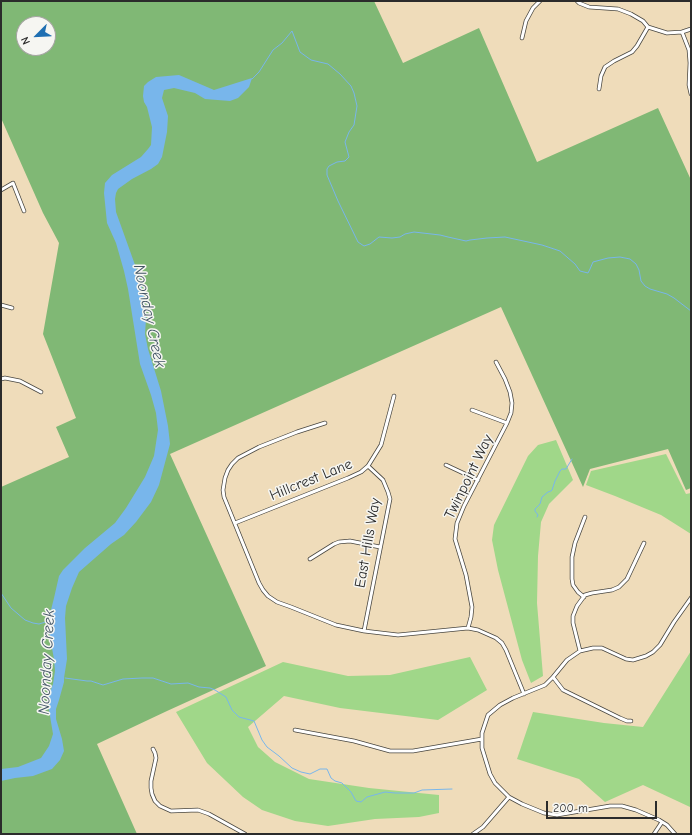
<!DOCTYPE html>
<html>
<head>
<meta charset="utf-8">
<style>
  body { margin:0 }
  #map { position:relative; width:692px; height:835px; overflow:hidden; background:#efdcba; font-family:"Comic Neue",sans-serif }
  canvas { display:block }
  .frame { position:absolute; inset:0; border:2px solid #2b2b2b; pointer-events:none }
  .north { position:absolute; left:16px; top:16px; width:40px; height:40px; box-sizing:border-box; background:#f6f6f2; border:1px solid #a5a5a2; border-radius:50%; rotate:246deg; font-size:11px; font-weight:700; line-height:16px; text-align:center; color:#2b2b2b }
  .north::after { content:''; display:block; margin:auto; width:14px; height:18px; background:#1f6fb2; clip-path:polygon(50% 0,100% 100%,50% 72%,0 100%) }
  .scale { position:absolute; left:546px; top:801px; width:111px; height:18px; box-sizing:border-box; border:2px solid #2b2b2b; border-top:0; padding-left:5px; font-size:12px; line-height:14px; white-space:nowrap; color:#2b2b2b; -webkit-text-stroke:3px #f6f6f2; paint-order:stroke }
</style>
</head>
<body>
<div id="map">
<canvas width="692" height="835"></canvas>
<div class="frame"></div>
<div class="north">N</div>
<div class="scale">200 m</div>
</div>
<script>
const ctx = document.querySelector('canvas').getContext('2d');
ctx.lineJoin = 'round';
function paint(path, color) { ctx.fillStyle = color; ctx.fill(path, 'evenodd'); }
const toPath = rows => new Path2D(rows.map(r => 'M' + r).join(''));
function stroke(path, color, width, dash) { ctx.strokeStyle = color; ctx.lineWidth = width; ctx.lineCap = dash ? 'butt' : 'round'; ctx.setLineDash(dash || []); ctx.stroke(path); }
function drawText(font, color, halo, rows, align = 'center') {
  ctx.font = font + ' "Comic Neue",sans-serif'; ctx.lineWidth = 3; ctx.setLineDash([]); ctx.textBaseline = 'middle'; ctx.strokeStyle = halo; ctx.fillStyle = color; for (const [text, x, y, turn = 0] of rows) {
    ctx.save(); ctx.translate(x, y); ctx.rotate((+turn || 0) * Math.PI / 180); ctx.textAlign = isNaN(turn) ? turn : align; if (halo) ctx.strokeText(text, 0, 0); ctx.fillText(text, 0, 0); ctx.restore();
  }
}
paint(toPath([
  [556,440,573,480,549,504,541,522,538,556,537,603,543,676,531,683,522,660,498,570,492,540,494,525,528,456,538,445],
  [666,454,686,494,691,493,691,534,661,515,615,496,586,485,591,471],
  [691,651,691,805,690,807,643,785,605,802,579,779,517,759,533,712,604,723,643,727],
  [470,657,487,690,438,720,340,708,284,696,248,727,258,747,275,762,309,779,369,788,439,795,439,813,419,817,375,819,328,826,295,821,262,810,243,797,207,763,176,712,283,662,348,676,390,675]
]), '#a0d789');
paint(toPath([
  [1,1,374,1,403,63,479,28,537,162,658,108,691,180,691,488,686,490,668,449,590,469,583,487,501,307,170,454,266,666,167,711,97,744,137,834,1,834,1,487,69,457,56,427,76,418,43,334,59,243,43,213,1,118],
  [24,24,48,24,48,48,24,48]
]), '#80b875');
paint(toPath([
  [179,75,214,90,252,78,249,87,238,98,230,101,205,99,195,93,174,88,164,90,162,98,168,116,167,132,162,157,158,164,151,169,132,179,118,189,116,193,115,199,116,212,139,276,144,296,146,319,145,334,148,349,161,391,168,426,170,444,159,485,151,502,136,522,124,535,111,544,79,572,72,588,66,606,65,618,67,659,64,678,64,682,59,700,56,709,56,719,62,739,64,751,60,760,52,769,33,776,15,778,1,781,1,769,18,767,41,758,49,746,53,734,49,710,48,697,53,684,55,671,54,659,49,632,49,618,54,598,59,576,63,570,85,548,115,523,126,508,145,477,154,456,158,430,156,413,151,395,140,364,128,289,124,271,116,243,107,223,104,193,105,183,112,175,141,157,148,149,151,145,152,127,147,107,144,102,143,96,144,86,148,82,156,77]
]), '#78b6eb');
stroke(toPath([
  [252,79,259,72,273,50,282,43,292,31,300,52,311,60,328,64,340,74,351,86,354,93,357,106,354,125,349,132,345,142,349,157,345,161,337,162,329,166,327,169,327,175,338,201,358,242,364,246,370,244,379,237,392,238,400,237,405,234,414,232,440,235,448,237,466,241,470,240,487,238,505,237,542,245,560,251,575,264,580,271,588,273,590,269,593,262,608,258,620,257,630,259,636,264,639,270,641,281,645,286,650,289,667,294,674,298,691,311],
  [537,517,538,515,535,511,535,509,540,504,542,497,548,492,551,491,552,490,555,481,560,471,562,469,566,469,572,459],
  [1,593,11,608,25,620,33,623,39,624,49,621],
  [65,678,87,681,91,681,103,685,123,679,142,678,153,678,171,684,188,683,199,687,210,688,215,690,226,697,232,710,239,717,254,721,262,740,267,747,279,756,292,768,301,772,310,774,320,769,327,769,331,778,335,781,342,783,351,792,356,801,361,802,367,797,385,792,395,793,414,793,422,790,452,789]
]), '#78b6eb', 1);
const street = toPath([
  [577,1,579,3,589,7,618,9,631,14,643,21,648,27,667,33,682,32,691,29],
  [682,32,689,50,690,63,689,85,691,94],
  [522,38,526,21,533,8,540,1],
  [599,89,601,76,605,67,614,61,632,52,637,46,648,27],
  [1,190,13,183,24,211],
  [1,305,12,308],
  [1,379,5,378,20,381,41,392],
  [472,410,507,423],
  [325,423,297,432,259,447,238,458,232,464,228,470,225,478,223,490,224,497,259,583,263,590,268,596,277,602,291,607,336,625,364,631,398,635,468,628,478,630,496,638,502,643,506,650,524,694],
  [446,465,478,480],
  [235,523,348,478,361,472,368,466,381,445,394,396],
  [310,559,334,544,339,542,350,541,380,547],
  [584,597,578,592,573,585,572,579,572,557,575,543,585,517],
  [468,628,471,617,472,607,466,575,455,539,457,523,464,506,507,423,511,413,512,403,510,392,505,379,496,362],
  [364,631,390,499,388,492,383,480,368,466],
  [580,651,573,623,573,616,577,606,585,595,592,593,612,590,619,587,627,579,644,543],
  [553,677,563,690,620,718,627,721,631,721],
  [295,730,354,741,390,751,413,751,482,739],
  [153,749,155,753,156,758,151,781,151,788,152,794,155,801,160,806,171,811,198,810,209,814,245,834],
  [473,834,483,827,509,797],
  [654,834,662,822],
  [675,834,667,825,659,820,636,810,622,806,610,806,557,815,544,813,522,804,509,797,495,783,490,774,482,748,482,733,488,715,500,705,513,698,545,685,553,677,567,660,580,651,593,648,602,648,626,659,633,660,646,656,653,652,660,645,674,622,691,598]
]);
stroke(street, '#484640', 4.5);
stroke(street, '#fff', 3);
drawText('15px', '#2b2b2b', '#f6f6f2', [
  ["Twinpoint Way",469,477,-64],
  ["Hillcrest Lane",311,480,-22],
  ["East Hills Way",368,543,-80]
]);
drawText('italic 16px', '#425565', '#f6f6f2', [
  ["Noonday Creek",149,316,78],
  ["Noonday Creek",47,662,-87]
]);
</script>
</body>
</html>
